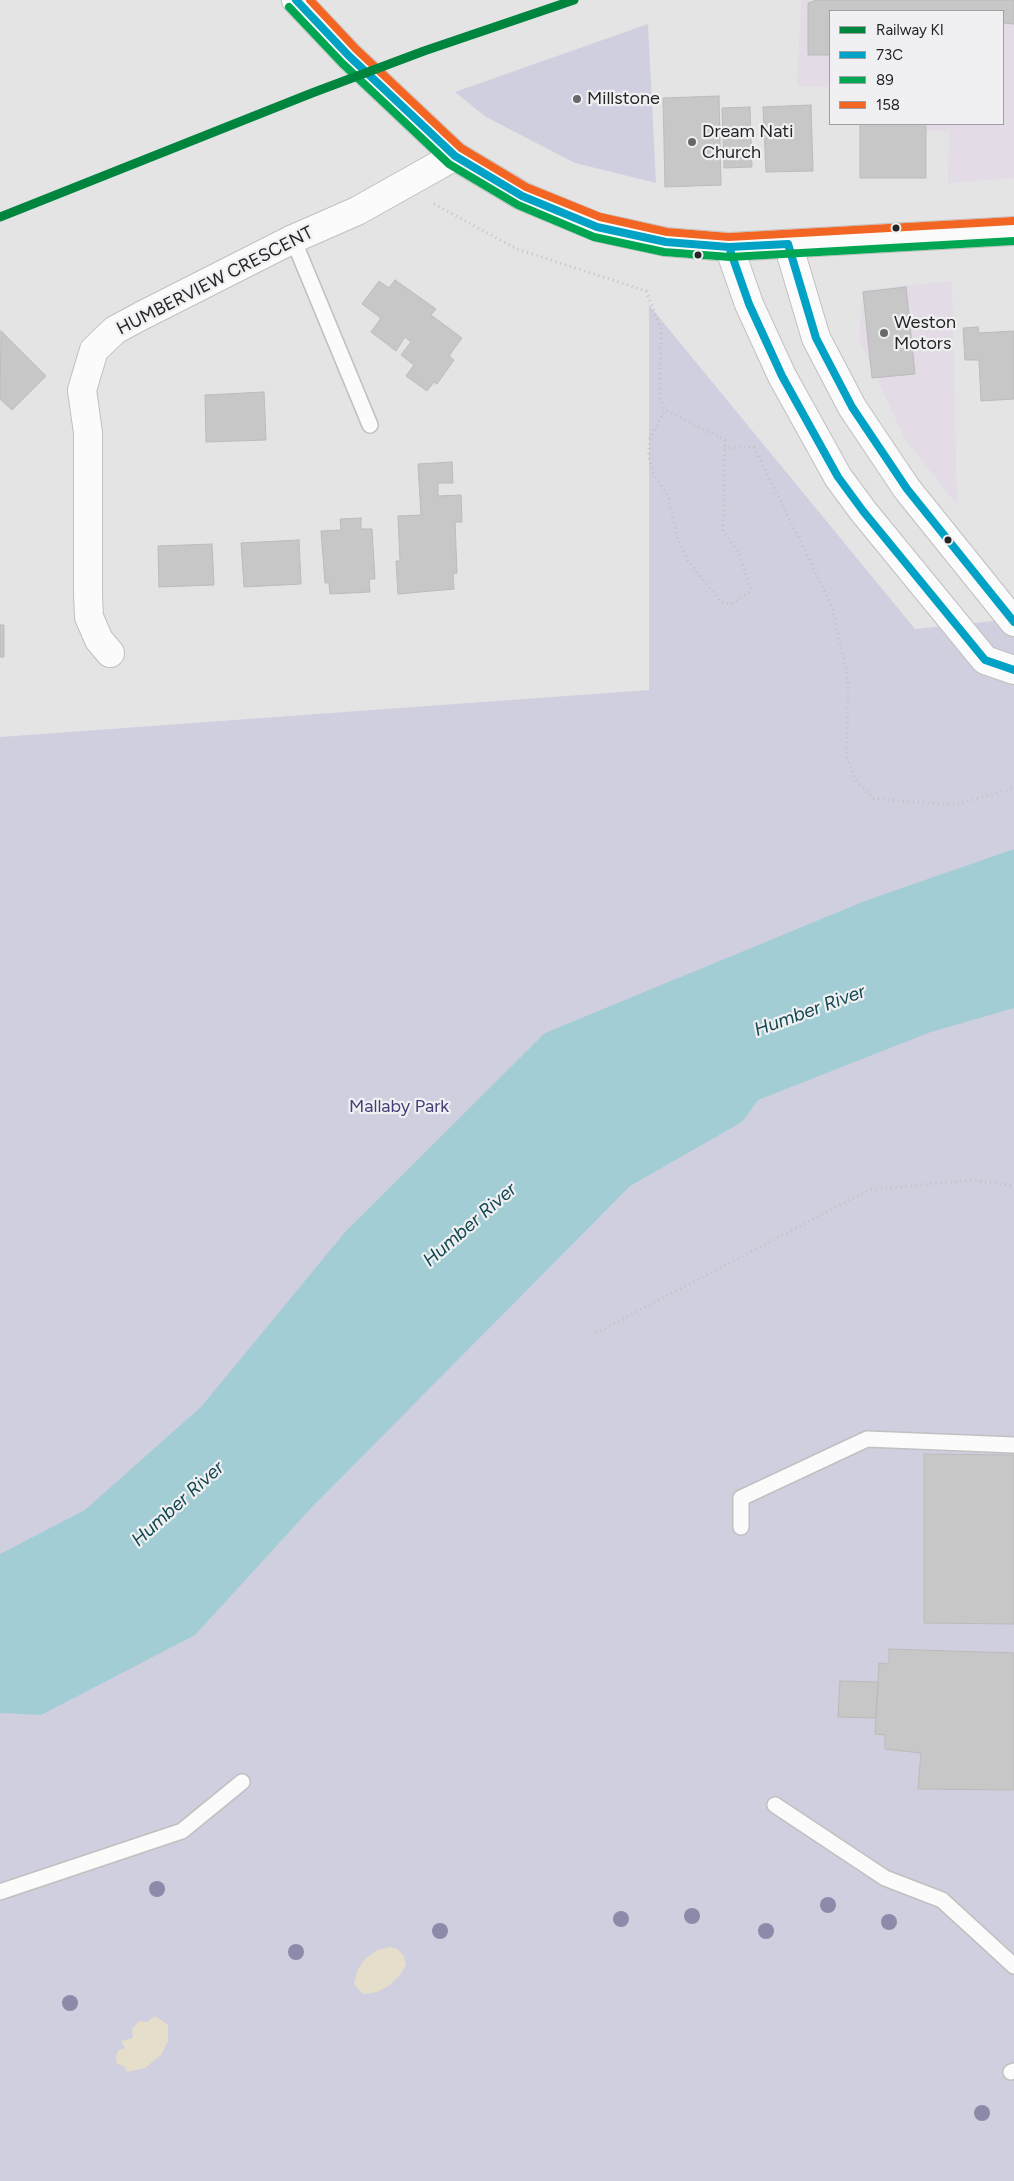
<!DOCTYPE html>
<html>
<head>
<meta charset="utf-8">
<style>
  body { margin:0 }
  #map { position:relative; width:1014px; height:2181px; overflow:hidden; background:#e4e4e4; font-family:Figtree,sans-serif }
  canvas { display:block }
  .legend { position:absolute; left:829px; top:10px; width:175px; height:115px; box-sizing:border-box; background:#f0f0f3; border:1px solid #9f9fa1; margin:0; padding:6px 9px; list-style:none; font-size:15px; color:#252526 }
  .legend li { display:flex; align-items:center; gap:10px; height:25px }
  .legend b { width:25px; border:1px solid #9f9fa1 }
</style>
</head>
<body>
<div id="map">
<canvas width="1014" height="2181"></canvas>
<ul class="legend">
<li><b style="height:6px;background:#00853f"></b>Railway KI</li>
<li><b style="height:6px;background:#02a2c6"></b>73C</li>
<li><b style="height:6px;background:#00a651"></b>89</li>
<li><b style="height:6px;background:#f26522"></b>158</li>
</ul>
</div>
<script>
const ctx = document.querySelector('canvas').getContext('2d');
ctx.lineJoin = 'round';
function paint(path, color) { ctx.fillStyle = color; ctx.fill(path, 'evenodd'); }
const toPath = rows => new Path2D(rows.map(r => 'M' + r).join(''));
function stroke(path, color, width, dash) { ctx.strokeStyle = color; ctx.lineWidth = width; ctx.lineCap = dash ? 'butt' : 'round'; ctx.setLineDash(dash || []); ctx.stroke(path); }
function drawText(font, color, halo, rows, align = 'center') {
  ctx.font = font + ' Figtree,sans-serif'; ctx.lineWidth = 4.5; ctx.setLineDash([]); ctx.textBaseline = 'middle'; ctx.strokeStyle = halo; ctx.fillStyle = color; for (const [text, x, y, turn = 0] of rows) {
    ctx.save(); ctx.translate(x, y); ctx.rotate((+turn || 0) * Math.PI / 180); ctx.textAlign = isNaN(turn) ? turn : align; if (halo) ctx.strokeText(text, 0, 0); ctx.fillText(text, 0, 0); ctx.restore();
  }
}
paint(toPath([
  [801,0,1014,0,1014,178,948,183,949,131,862,132,863,124,1003,124,1003,11,830,11,830,87,797,86],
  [952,281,957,505,905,439,859,340,863,290]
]), '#e3dbe6');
paint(toPath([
  [648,24,656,183,575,163,486,117,455,92],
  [649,305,915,629,1014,619,1014,2181,0,2181,0,737,649,690]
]), '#cfcfe0');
paint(toPath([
  [390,1947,397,1949,404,1956,406,1965,400,1975,390,1985,377,1992,363,1994,354,1984,357,1971,364,1960,377,1950],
  [155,2016,168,2025,168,2041,161,2055,145,2068,127,2072,124,2066,117,2064,116,2057,118,2051,125,2048,121,2041,133,2038,132,2029,139,2021,147,2022]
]), '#e4deca');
paint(toPath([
  [1014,849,1014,1008,928,1033,758,1100,742,1122,630,1186,312,1507,195,1635,41,1715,0,1713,0,1554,85,1510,201,1407,346,1231,545,1033,865,901]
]), '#a2cdd4');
const building = toPath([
  [817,0,1014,0,1014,24,1003,23,1003,11,830,11,830,55,808,55,808,3,817,0],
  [719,96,721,185,665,187,663,98,719,96],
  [811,105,813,171,766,172,763,107,811,105],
  [750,107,752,167,724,168,722,108,750,107],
  [860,126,926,126,926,178,860,178,860,126],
  [395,280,436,309,431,315,462,338,449,356,454,360,437,384,434,382,427,391,406,376,414,365,401,355,411,342,405,337,396,351,371,332,381,318,362,304,379,281,389,288,395,280],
  [906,287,915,374,872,378,863,292,906,287],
  [978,327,979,333,1014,331,1014,399,981,401,979,360,965,360,963,328,978,327],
  [1,331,46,376,12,410,0,399,1,331],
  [264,392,266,440,206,442,205,395,264,392],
  [452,462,453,483,438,483,438,496,461,495,462,522,455,522,457,573,453,574,454,589,398,594,396,561,400,561,398,516,421,515,418,464,452,462],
  [361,518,361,529,372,529,375,579,369,579,370,592,330,594,329,583,325,583,321,531,341,530,340,519,361,518],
  [299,540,301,584,244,587,241,543,299,540],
  [212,544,214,585,159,587,158,546,212,544],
  [0,625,4,625,4,657,0,657,0,625],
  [924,1454,1014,1455,1014,1624,924,1623,924,1454],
  [889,1649,1014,1653,1014,1790,918,1789,921,1753,885,1749,885,1735,875,1734,879,1663,889,1664,889,1649],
  [840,1681,878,1682,876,1718,838,1717,840,1681]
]);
paint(building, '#c7c7c7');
stroke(building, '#bbb', 1);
const service = toPath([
  [293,239,370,425],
  [741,1527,741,1498,867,1439,1014,1445],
  [775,1805,885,1878,942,1900,1014,1966],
  [0,1892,182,1831,242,1782],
  [1011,2072,1014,2071]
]);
const minor = toPath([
  [110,653,99,640,89,617,88,594,88,433,82,390,94,350,115,330,141,316,293,239,357,211,455,156]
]);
const secondary = toPath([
  [296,0,349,56,455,156,522,196,597,227,666,242,729,247,1014,231],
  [788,244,816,338,852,407,907,489,1014,622],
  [729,247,749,304,782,376,838,477,863,511,985,660,1014,670]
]);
stroke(service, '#c0c0c0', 18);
stroke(minor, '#c0c0c0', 30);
stroke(secondary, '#c0c0c0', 30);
stroke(toPath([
  [434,204,517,249,646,291,661,329,660,399,665,410,725,440,723,531,739,553,751,591,731,604,721,602,688,561,678,539,668,496,653,473,649,458,649,440,665,410],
  [724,448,754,447,832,606,848,680,847,759,857,782,874,799,954,805,1014,788],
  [596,1333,869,1190,971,1180,1014,1186]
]), '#c2c2c2', 3, [1, 4]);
stroke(service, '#fbfbfb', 15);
stroke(minor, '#fbfbfb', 28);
stroke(secondary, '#fbfbfb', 28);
stroke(toPath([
  [296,0,349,56,455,156,522,196,597,227,666,242,729,247,788,244],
  [788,244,816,338,852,407,907,489,1014,622],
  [729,247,749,304,782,376,838,477,863,511,985,660,1014,670]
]), '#02a2c6', 8);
stroke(toPath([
  [289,7,342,63,449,164,518,205,594,237,664,252,730,257,1014,241]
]), '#00a651', 8);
stroke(toPath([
  [310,0,356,49,461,148,526,187,600,217,667,232,729,237,1013,221]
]), '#f26522', 8);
stroke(toPath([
  [0,217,312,93,424,51,574,0]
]), '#00853f', 9);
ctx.fillStyle = '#8c8aa9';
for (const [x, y] of [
  [157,1889],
  [828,1905],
  [692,1916],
  [621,1919],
  [889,1922],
  [440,1931],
  [766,1931],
  [296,1952],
  [70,2003],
  [982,2113]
]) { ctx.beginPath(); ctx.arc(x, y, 8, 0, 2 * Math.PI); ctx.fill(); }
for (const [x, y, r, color] of [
  [577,99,5,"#686868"],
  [692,142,5,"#686868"],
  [896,228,4.5,"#252526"],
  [698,255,4.5,"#252526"],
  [884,333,5,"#686868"],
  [948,540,4.5,"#252526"]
]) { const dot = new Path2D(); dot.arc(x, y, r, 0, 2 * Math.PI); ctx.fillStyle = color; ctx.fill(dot); stroke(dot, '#f0f0f3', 2); }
drawText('18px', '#252526', '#f0f0f3', [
  ["Millstone",587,99],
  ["Dream Nati",702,132],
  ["Church",702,153],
  ["Weston",894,323],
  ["Motors",894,344]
], 'left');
drawText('18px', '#252526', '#f0f0f3', [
  ["HUMBERVIEW CRESCENT",215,281,-27]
]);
drawText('18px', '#444079', '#f0f0f3', [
  ["Mallaby Park",399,1107]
]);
drawText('italic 19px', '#124950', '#f0f0f3', [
  ["Humber River",810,1011,-20],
  ["Humber River",470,1225,-41],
  ["Humber River",178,1504,-42]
]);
</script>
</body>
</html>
